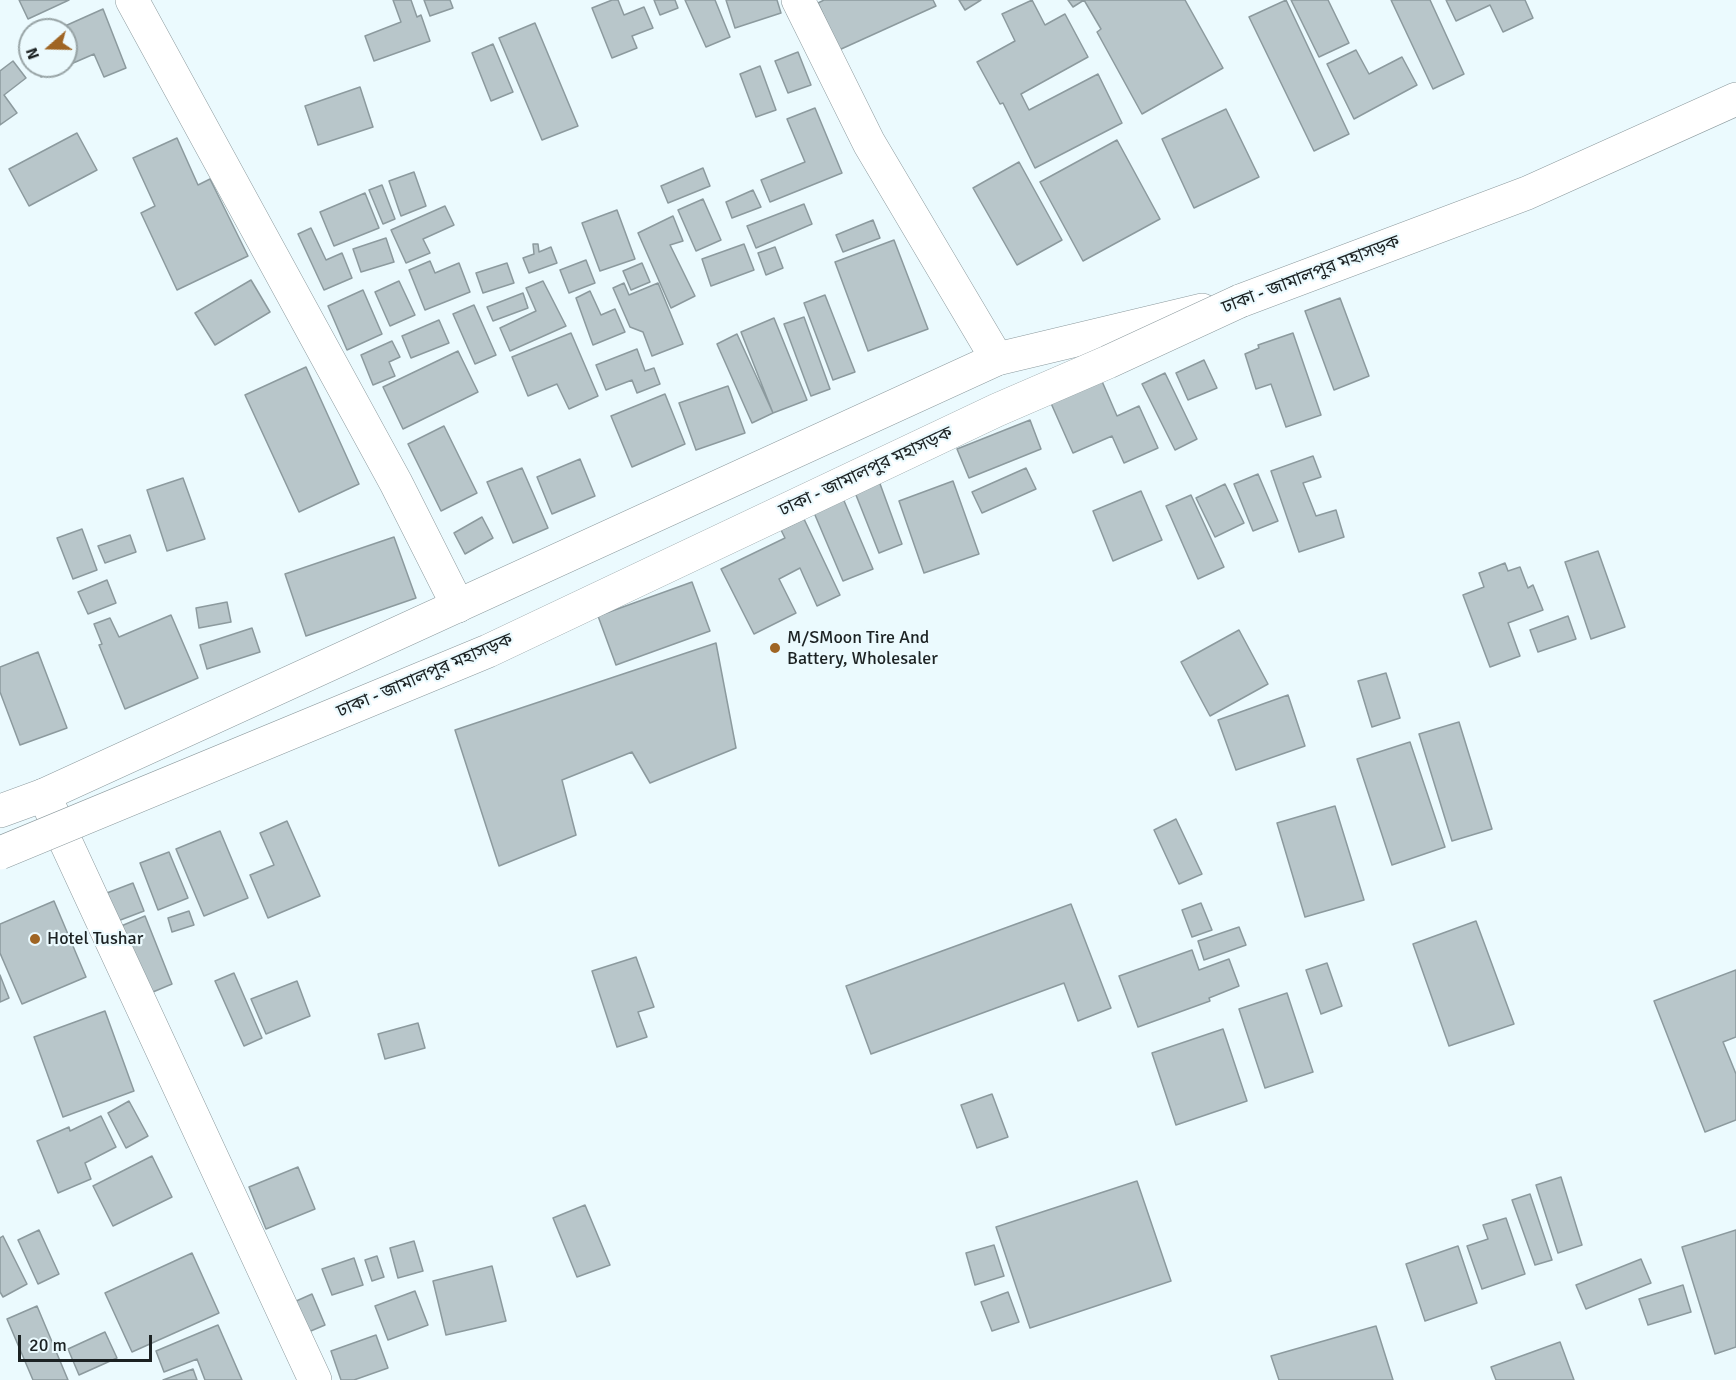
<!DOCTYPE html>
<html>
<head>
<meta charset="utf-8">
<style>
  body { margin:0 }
  #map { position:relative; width:1736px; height:1380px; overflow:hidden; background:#ebfafe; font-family:Signika,sans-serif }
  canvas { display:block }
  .north { position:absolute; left:18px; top:18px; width:60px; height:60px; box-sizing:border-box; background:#ebfafe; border:2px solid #98a4a6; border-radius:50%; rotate:250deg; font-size:16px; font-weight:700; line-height:24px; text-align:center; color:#1c2223 }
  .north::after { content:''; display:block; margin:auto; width:21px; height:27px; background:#9f6524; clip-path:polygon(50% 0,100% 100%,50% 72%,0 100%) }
  .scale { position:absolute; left:18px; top:1335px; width:134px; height:27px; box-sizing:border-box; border:3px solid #1c2223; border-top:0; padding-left:8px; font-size:18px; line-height:21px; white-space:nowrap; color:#1c2223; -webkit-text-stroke:4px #ebfafe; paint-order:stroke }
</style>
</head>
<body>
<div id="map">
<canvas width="1736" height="1380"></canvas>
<div class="north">N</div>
<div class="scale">20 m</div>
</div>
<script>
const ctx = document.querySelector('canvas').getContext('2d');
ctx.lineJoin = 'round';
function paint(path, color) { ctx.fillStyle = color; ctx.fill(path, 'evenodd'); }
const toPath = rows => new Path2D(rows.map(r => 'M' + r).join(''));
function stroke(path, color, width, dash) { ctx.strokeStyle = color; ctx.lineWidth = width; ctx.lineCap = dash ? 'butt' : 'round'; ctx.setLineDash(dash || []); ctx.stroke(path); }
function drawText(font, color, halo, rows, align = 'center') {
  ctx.font = font + ' Signika,"Noto Sans Bengali",sans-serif'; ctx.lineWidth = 4.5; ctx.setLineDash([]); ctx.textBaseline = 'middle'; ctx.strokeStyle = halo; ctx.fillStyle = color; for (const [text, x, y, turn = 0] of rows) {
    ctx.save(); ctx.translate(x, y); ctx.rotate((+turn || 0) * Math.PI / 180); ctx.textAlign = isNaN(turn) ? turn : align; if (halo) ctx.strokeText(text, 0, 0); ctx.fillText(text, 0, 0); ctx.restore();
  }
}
const building = toPath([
  [19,0,69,0,28,19,19,0],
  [393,0,411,0,417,17,421,15,430,41,374,61,365,36,401,22,393,0],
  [424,0,450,0,453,8,430,16,424,0],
  [612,0,618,0,624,15,644,7,653,28,632,36,637,48,612,58,592,8,612,0],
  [654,0,675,0,678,8,660,15,654,0],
  [685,0,715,0,730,37,706,47,685,0],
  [726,0,777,0,781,13,735,28,726,0],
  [824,0,933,0,936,6,839,50,818,3,824,0],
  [959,0,981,0,965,10,959,0],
  [1032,0,1045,25,1065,14,1088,57,1021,94,1029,110,1098,74,1122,123,1035,168,1003,103,1000,104,977,62,1015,41,1002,14,1032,0],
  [1068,0,1185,0,1223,68,1142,114,1097,32,1101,29,1084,0,1073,7,1068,0],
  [1286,0,1349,134,1314,151,1249,17,1286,0],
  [1291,0,1328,0,1349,43,1319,57,1291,0],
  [1391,0,1430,0,1464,74,1433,89,1391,0],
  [1446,0,1525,0,1533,18,1503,32,1490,5,1456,21,1446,0],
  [103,9,126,68,104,77,94,54,41,77,37,66,66,66,66,30,56,30,103,9],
  [535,23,578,126,542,140,499,38,535,23],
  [493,44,513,92,491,101,472,53,493,44],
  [1356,50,1369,74,1402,57,1417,85,1354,119,1327,64,1356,50],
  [798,52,811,85,788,93,775,61,798,52],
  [13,61,26,78,4,95,17,113,0,125,0,71,13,61],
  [760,66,776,110,756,117,740,74,760,66],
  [360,87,373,127,318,145,305,106,360,87],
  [815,108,842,173,770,202,761,180,805,162,787,119,815,108],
  [1226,109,1259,177,1194,208,1162,139,1226,109],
  [77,133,97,170,29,206,9,169,77,133],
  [177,138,198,185,210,179,248,256,177,290,141,213,155,206,133,158,177,138],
  [1117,140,1160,219,1083,261,1040,182,1117,140],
  [1019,162,1062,240,1017,265,973,188,1019,162],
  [703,168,710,186,668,203,661,186,703,168],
  [414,172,426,206,401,216,389,181,414,172],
  [382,185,395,219,383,224,369,190,382,185],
  [753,190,761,207,732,218,726,202,753,190],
  [365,193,379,228,334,246,320,212,365,193],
  [703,199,721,240,696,251,678,210,703,199],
  [804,204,812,224,756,248,747,226,804,204],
  [445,206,454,225,423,239,430,253,406,263,391,230,445,206],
  [617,210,635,259,600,271,582,223,617,210],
  [673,216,683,241,670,245,695,296,671,308,638,233,673,216],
  [873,220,880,238,843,252,836,235,873,220],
  [311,228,326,260,342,253,352,278,324,290,298,234,311,228],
  [386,238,394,262,361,272,353,249,386,238],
  [894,240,928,329,868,351,835,262,894,240],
  [533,244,538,244,539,252,551,247,557,263,529,273,523,258,534,254,533,244],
  [744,244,754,270,711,286,702,259,744,244],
  [775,247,783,268,766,275,758,253,775,247],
  [586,260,595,283,569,293,560,270,586,260],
  [430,261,435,273,459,263,470,292,425,310,409,270,430,261],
  [507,263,514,283,483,293,476,273,507,263],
  [642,263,650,282,631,290,623,271,642,263],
  [251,280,270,312,215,345,195,313,251,280],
  [399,281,415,315,390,326,375,292,399,281],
  [543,281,566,326,510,351,500,328,536,311,526,288,543,281],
  [624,283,629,295,658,283,683,344,652,356,643,332,630,327,613,288,624,283],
  [363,290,382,334,347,350,328,306,363,290],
  [590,291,601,315,615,309,625,332,593,345,576,298,590,291],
  [523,293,528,308,493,321,487,307,523,293],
  [825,295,855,372,833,380,804,303,825,295],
  [1340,298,1369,376,1334,390,1305,311,1340,298],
  [474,305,496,355,475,364,453,314,474,305],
  [804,317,830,389,811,396,784,324,804,317],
  [774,318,807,400,773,413,741,332,774,318],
  [439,320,449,343,411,358,402,336,439,320],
  [571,333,598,396,569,409,557,384,528,396,512,357,571,333],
  [1293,333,1321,415,1286,427,1271,384,1256,389,1245,354,1259,348,1258,345,1293,333],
  [737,334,773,413,752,423,717,344,737,334],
  [392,341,400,357,389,362,395,376,373,385,361,355,392,341],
  [637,349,645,371,654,368,660,384,637,393,632,380,606,390,596,365,637,349],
  [458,351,478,392,403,429,383,387,458,351],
  [1204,360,1217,388,1188,400,1176,373,1204,360],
  [306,367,359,484,299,512,245,395,306,367],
  [1165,373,1197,439,1175,450,1142,384,1165,373],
  [1101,379,1117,416,1139,406,1158,448,1124,463,1112,436,1073,453,1050,401,1101,379],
  [728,386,745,433,696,450,679,403,728,386],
  [665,394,685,444,632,467,611,416,665,394],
  [1030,420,1041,449,969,478,957,449,1030,420],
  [444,426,477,493,441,511,408,444,444,426],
  [1313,456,1321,477,1303,483,1316,516,1336,510,1344,537,1299,552,1271,471,1313,456],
  [580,459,595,496,552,514,537,477,580,459],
  [522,468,548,528,513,543,487,482,522,468],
  [1026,468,1036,489,982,513,972,492,1026,468],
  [1258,474,1278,521,1253,531,1234,484,1258,474],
  [183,478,205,539,167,551,147,490,183,478],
  [879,481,902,544,879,553,854,490,879,481],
  [953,481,979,554,924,573,899,501,953,481],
  [1225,484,1244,523,1215,537,1196,498,1225,484],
  [1141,491,1162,540,1113,561,1093,511,1141,491],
  [1191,495,1224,567,1198,579,1166,506,1191,495],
  [842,496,873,569,843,581,812,508,842,496],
  [482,517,493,538,465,554,454,533,482,517],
  [804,519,840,595,817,606,800,568,779,579,796,613,754,634,721,569,785,538,781,530,804,519],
  [82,529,97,570,73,579,57,538,82,529],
  [130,535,136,552,105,563,98,546,130,535],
  [394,537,416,598,306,636,285,574,394,537],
  [1598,551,1625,627,1591,639,1565,562,1598,551],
  [1505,563,1508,571,1520,567,1528,588,1533,585,1543,610,1508,623,1520,656,1490,667,1463,595,1484,587,1479,573,1505,563],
  [107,580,116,603,88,614,78,592,107,580],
  [692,582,710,631,616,665,598,616,692,582],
  [227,602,231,622,199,628,196,608,227,602],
  [171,615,198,678,125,709,99,645,102,644,94,624,110,618,119,637,171,615],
  [1568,616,1576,639,1538,652,1530,630,1568,616],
  [252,628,260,652,207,669,200,645,252,628],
  [1239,630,1268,684,1210,716,1181,662,1239,630],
  [716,643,736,748,650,783,632,752,562,780,576,835,499,866,455,730,716,643],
  [38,652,67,728,20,745,0,692,0,667,38,652],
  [1386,673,1400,718,1372,727,1358,681,1386,673],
  [1288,695,1305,746,1236,770,1218,720,1288,695],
  [1459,722,1492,829,1452,841,1419,734,1459,722],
  [1410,742,1445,847,1392,865,1357,759,1410,742],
  [1335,806,1364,900,1305,917,1277,823,1335,806],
  [1176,819,1202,874,1179,884,1154,830,1176,819],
  [287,821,320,896,268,918,250,875,274,865,260,833,287,821],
  [220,831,248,898,204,916,176,849,220,831],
  [169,852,188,898,158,910,140,863,169,852],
  [133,883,144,911,110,924,99,896,133,883],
  [54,901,86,977,22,1004,0,953,0,924,54,901],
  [1201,903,1212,930,1192,937,1182,910,1201,903],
  [1071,904,1111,1008,1078,1021,1064,983,871,1054,846,986,1071,904],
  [189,911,194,925,172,932,168,918,189,911],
  [145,916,172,984,141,997,114,929,145,916],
  [1476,921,1514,1024,1449,1046,1413,944,1476,921],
  [1239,927,1246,945,1204,960,1198,941,1239,927],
  [1192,950,1199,970,1229,959,1239,986,1209,998,1210,1001,1138,1027,1119,976,1192,950],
  [636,957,654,1007,638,1012,647,1037,617,1047,592,971,636,957],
  [1327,963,1342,1006,1321,1014,1306,970,1327,963],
  [1736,970,1736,1037,1723,1042,1736,1074,1736,1120,1705,1132,1654,1001,1736,970],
  [234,973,262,1038,244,1046,215,981,234,973],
  [0,975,9,998,0,1002,0,975],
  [297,981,310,1016,266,1034,251,999,297,981],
  [1287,993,1313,1072,1265,1088,1239,1009,1287,993],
  [105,1011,134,1091,63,1117,34,1037,105,1011],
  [418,1023,425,1048,385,1059,378,1034,418,1023],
  [1223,1029,1247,1101,1176,1125,1152,1053,1223,1029],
  [992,1094,1008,1137,977,1148,961,1105,992,1094],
  [129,1101,148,1136,126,1148,108,1113,129,1101],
  [101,1116,116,1147,85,1163,91,1179,58,1193,37,1141,69,1127,70,1131,101,1116],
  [152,1156,172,1197,113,1226,93,1186,152,1156],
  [298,1167,315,1209,266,1229,249,1187,298,1167],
  [1561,1177,1582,1245,1558,1253,1536,1185,1561,1177],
  [1137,1181,1171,1281,1030,1328,996,1227,1137,1181],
  [1530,1194,1552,1260,1535,1265,1512,1200,1530,1194],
  [585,1205,610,1265,577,1277,553,1218,585,1205],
  [1506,1218,1525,1274,1482,1289,1467,1246,1488,1239,1483,1225,1506,1218],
  [39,1230,59,1274,38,1284,18,1240,39,1230],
  [1736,1230,1736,1347,1715,1354,1682,1247,1736,1230],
  [3,1236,27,1284,3,1297,0,1292,0,1238,3,1236],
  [414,1241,423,1271,398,1278,390,1248,414,1241],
  [994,1245,1004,1276,975,1285,966,1253,994,1245],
  [1458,1246,1477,1303,1425,1321,1406,1264,1458,1246],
  [192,1253,219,1313,132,1352,105,1293,192,1253],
  [377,1256,384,1277,372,1281,365,1260,377,1256],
  [354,1258,363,1285,332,1295,322,1269,354,1258],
  [1641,1259,1651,1283,1586,1309,1576,1285,1641,1259],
  [492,1266,506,1321,446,1335,433,1281,492,1266],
  [1683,1285,1691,1312,1648,1325,1639,1299,1683,1285],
  [415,1291,428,1325,388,1340,375,1306,415,1291],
  [1008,1292,1019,1322,992,1331,981,1302,1008,1292],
  [312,1294,325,1325,306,1333,294,1302,312,1294],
  [37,1306,68,1380,33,1380,7,1319,37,1306],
  [218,1325,242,1380,205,1380,197,1359,164,1372,156,1351,218,1325],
  [1376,1326,1393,1380,1279,1380,1271,1356,1376,1326],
  [105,1332,117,1358,79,1375,68,1349,105,1332],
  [376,1335,388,1368,354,1380,341,1380,331,1351,376,1335],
  [1560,1342,1574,1380,1496,1380,1491,1367,1560,1342],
  [193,1369,197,1380,163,1380,193,1369]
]);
paint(building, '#b8c6ca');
stroke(building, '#8c9a9e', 1.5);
const minor = toPath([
  [798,0,869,143,997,359],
  [44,795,315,1380]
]);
const secondary = toPath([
  [132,0,396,483,458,606]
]);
const primary = toPath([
  [0,811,44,795,997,359,1202,310]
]);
const trunk = toPath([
  [1240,301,1527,193,1736,99]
]);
stroke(minor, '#8c9a9e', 34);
stroke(secondary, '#8c9a9e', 34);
stroke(primary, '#8c9a9e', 34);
stroke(trunk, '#8c9a9e', 34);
stroke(minor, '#fff', 33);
stroke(secondary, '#fff', 33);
stroke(primary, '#fff', 33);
stroke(trunk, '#fff', 33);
const trunkBridge = toPath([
  [0,853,488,651,997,410,1108,362,1240,301]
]);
stroke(trunkBridge, '#8c9a9e', 34, []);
stroke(trunkBridge, '#fff', 33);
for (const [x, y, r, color] of [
  [775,648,6,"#9f6524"],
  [35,939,6,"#9f6524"]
]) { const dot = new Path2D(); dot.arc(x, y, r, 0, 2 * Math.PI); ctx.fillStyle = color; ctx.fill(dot); stroke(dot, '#ebfafe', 2); }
drawText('18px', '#1c2223', '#ebfafe', [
  ["ঢাকা - জামালপুর মহাসড়ক",1311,275,-21],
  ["ঢাকা - জামালপুর মহাসড়ক",866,472,-25],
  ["ঢাকা - জামালপুর মহাসড়ক",425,676,-23]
]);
drawText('18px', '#1c2223', '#ebfafe', [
  ["M/SMoon Tire And",787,638],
  ["Battery, Wholesaler",787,659],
  ["Hotel Tushar",47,939]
], 'left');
</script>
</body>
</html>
